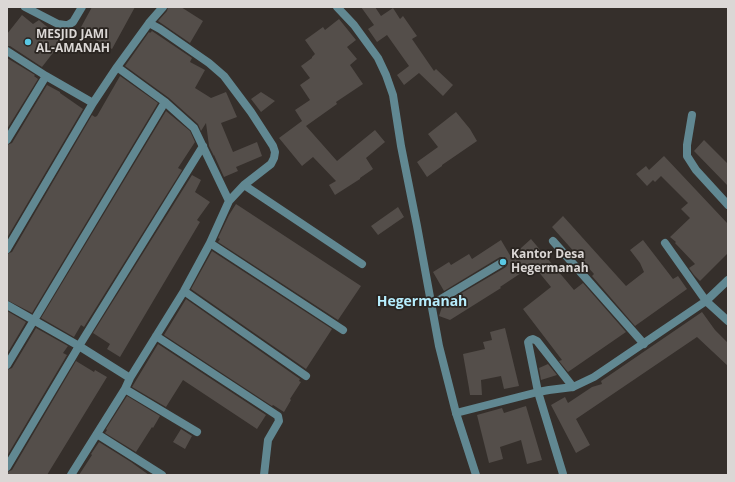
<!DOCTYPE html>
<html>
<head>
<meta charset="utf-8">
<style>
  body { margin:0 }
  #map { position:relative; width:735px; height:482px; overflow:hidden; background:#352f2b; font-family:"Open Sans",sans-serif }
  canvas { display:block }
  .frame { position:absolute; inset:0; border:8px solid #dbd7d5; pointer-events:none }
</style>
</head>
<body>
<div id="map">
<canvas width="735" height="482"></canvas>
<div class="frame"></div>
</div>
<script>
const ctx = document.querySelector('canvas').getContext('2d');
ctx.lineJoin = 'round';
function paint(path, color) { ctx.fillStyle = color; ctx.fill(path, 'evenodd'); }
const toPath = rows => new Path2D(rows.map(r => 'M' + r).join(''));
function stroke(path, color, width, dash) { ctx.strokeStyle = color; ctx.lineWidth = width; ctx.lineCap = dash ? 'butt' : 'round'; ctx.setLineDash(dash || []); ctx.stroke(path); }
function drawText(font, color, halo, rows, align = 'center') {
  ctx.font = font + ' "Open Sans",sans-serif'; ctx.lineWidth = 3.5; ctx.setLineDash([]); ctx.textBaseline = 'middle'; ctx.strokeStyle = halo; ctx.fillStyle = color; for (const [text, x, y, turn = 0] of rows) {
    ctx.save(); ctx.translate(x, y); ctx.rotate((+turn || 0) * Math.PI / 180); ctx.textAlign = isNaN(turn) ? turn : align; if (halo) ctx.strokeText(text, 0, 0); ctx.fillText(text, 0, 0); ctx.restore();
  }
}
paint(toPath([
  [92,7,135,7,112,49,94,39,95,37,80,29],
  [168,7,181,7,203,21,190,43,158,21,167,11],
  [361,7,375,7,381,16,393,8,400,19,403,16,417,36,412,39,434,71,436,69,453,85,443,96,419,73,404,85,397,75,409,66,387,35,377,42,368,29,374,25],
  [22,15,33,24,39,20,40,21,63,40,42,67,10,46,7,46,7,34],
  [339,19,356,40,347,47,357,59,350,65,363,84,336,102,337,104,306,126,337,161,375,130,385,142,366,158,373,169,360,178,360,179,335,195,329,185,336,181,313,157,302,166,279,138,302,121,295,110,310,100,300,85,310,78,301,66,312,58,312,57,315,54,305,40,323,27,325,30],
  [152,31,192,58,190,62,205,70,195,88,211,98,226,92,237,117,221,123,233,152,257,142,262,156,236,167,238,171,224,177,214,155,214,156,209,146,206,123,201,131,198,124,169,98,125,66,149,32,150,33],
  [7,58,35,75,34,76,38,79,7,129],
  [120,76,158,103,32,313,7,300,7,254,12,252,92,115,95,117,97,116],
  [47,85,60,92,60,93,83,109,7,238,7,145,12,143],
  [261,92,275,101,261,112,251,99],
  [166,111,190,131,195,142,178,168,182,170,84,327,81,325,74,337,41,318],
  [456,112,470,129,477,141,442,165,442,166,427,177,417,162,438,147,428,134],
  [704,140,728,164,728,186,694,151],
  [664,156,728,224,728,253,700,281,694,275,689,268,695,264,675,243,676,242,670,237,690,218,681,209,688,203,661,176,655,182,653,180,647,186,636,174,646,166,649,170],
  [192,175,201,180,195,192,210,202,197,220,200,222,120,357,107,349,110,344,93,333],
  [236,204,361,286,338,320,218,242,220,239,218,238,229,215],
  [398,207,404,217,378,235,371,226],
  [563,216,626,286,644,272,640,263,630,250,643,240,673,279,678,276,687,289,635,326,592,276,594,274,552,227],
  [531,239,574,290,583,283,626,332,568,372,559,361,562,360,523,309,551,287,533,265,500,287,501,288,450,320,439,316,443,304,506,267,508,264,508,262,507,259,505,257,500,257,444,291,433,272,449,262,451,265,469,254,472,259,501,240,511,257],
  [212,251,332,329,306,369,191,289],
  [186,299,300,379,299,381,301,382,290,399,291,400,284,412,273,405,272,406,164,335],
  [7,311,26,322,7,354],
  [702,312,715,330,728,343,728,366,697,337,576,419,590,445,576,453,551,405,565,397,568,403,592,387,602,384,601,381],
  [36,328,68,346,63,353,67,355,7,456,7,370,12,368],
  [505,328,519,386,504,389,501,376,481,380,482,395,470,395,469,388,463,354,485,349,483,342,492,340,490,332],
  [158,344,266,415,257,429,183,380,166,407,132,387],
  [76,361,94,372,95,370,107,377,47,475,7,475,7,472,12,470],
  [548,364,557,375,541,380,539,368],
  [127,396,160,416,153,428,152,427,136,452,105,433,107,430,106,429],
  [526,406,542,460,527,464,521,440,500,447,503,459,489,463,477,415,502,408,504,413],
  [181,429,192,436,185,449,173,442],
  [99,442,131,462,149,475,79,475,92,455,91,454]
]), '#544e4a');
stroke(toPath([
  [25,7,58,24,65,25,68,25,73,22,82,7],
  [149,23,163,7],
  [7,51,46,76,93,103],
  [117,67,165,102,194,128,229,201],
  [692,115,687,145,687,156,696,170,728,205],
  [7,140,46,76],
  [244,185,362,264],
  [553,241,644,344],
  [210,243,343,330],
  [665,243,706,301,728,321],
  [7,249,93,103,117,67,149,23,160,29,209,63,224,76,251,112,273,146,275,152,274,158,271,164,244,185,229,201,210,243,184,291,130,378,125,389,71,475],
  [184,291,306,376],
  [7,305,79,346,130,378],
  [431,305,503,262],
  [156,336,278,416,279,421,268,440,264,475],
  [7,365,165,102],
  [125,389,197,432],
  [456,413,538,392,549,390,573,387,594,377,706,301,728,280],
  [97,434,162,475],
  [7,467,79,346,203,146],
  [563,474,538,392,528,342,530,340,533,339,537,341,573,387]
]), '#618892', 8);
stroke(toPath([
  [337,7,354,25,378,58,386,75,393,95,401,146,417,226,439,346,456,413,476,475]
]), '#618892', 8);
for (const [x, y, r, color] of [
  [28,42,4,"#59c8e4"],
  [503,262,4,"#59c8e4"]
]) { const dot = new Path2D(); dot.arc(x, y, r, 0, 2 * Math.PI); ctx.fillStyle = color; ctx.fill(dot); stroke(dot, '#2a2521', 1.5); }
drawText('bold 12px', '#dbd7d5', '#2a2521', [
  ["MESJID JAMI",36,35],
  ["AL-AMANAH",36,49],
  ["Kantor Desa",511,255],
  ["Hegermanah",511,269]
], 'left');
drawText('bold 14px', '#b6edfd', '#2a2521', [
  ["Hegermanah",422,302]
]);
</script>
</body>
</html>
